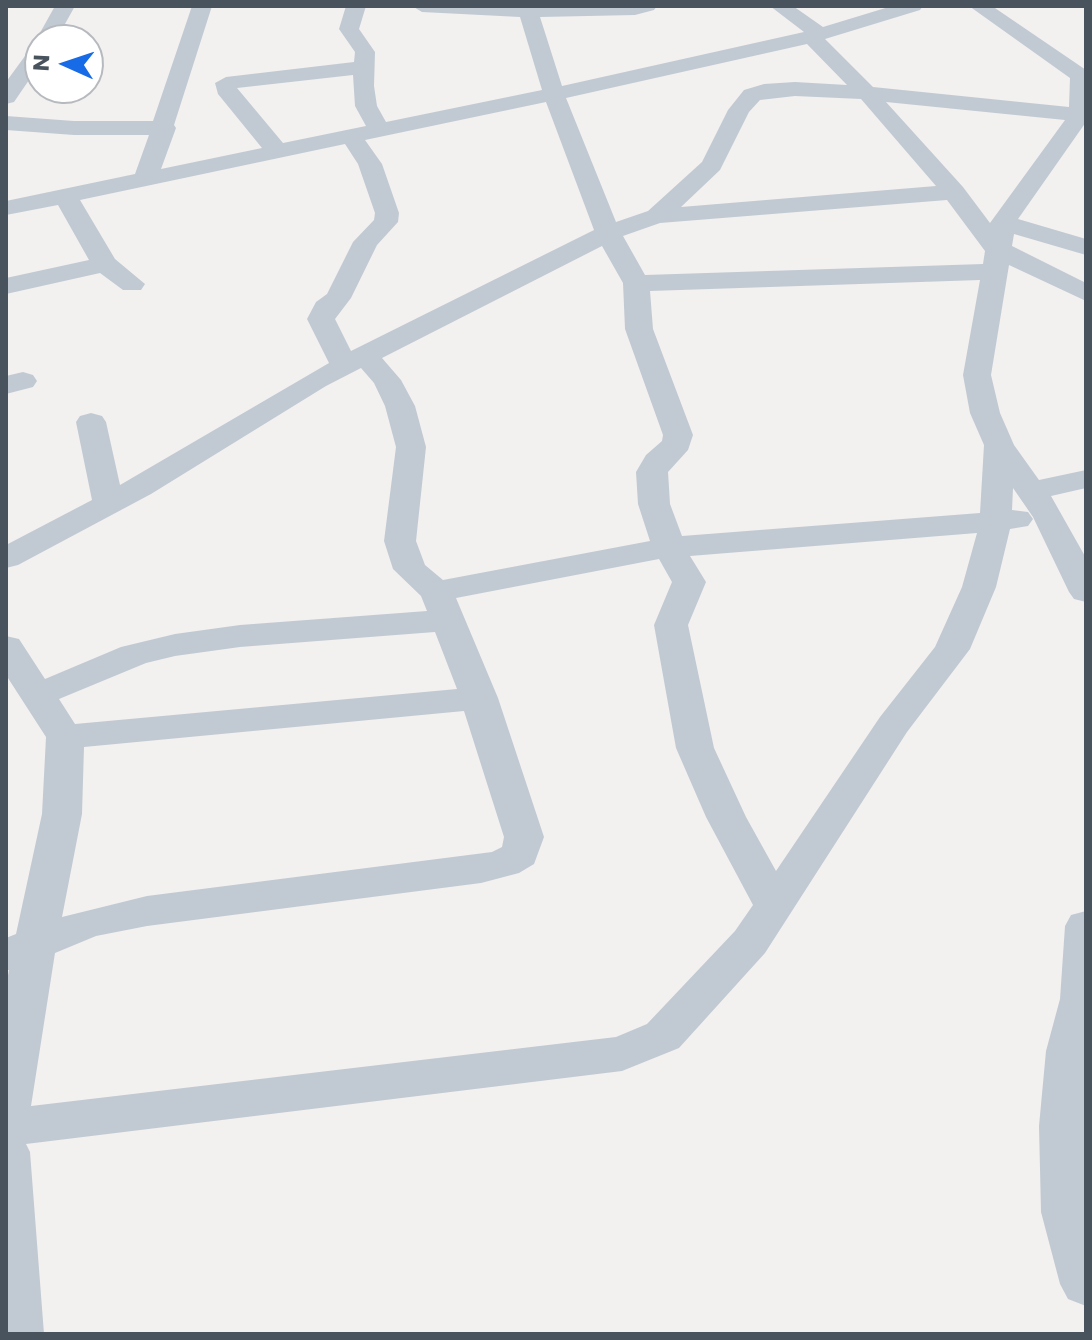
<!DOCTYPE html>
<html>
<head>
<meta charset="utf-8">
<style>
  body { margin:0 }
  #map { position:relative; width:1092px; height:1340px; overflow:hidden; background:#f3f0f0; font-family:Poppins,sans-serif }
  canvas { display:block }
  .frame { position:absolute; inset:0; border:8px solid #48535e; pointer-events:none }
  .north { position:absolute; left:24px; top:24px; width:80px; height:80px; box-sizing:border-box; background:#fff; border:2px solid #b6babf; border-radius:50%; rotate:273deg; font-size:22px; font-weight:700; line-height:32px; text-align:center; color:#48535e }
  .north::after { content:''; display:block; margin:auto; width:28px; height:36px; background:#176be6; clip-path:polygon(50% 0,100% 100%,50% 72%,0 100%) }
</style>
</head>
<body>
<div id="map">
<canvas width="1092" height="1340"></canvas>
<div class="frame"></div>
<div class="north">N</div>
</div>
<script>
const ctx = document.querySelector('canvas').getContext('2d');
ctx.lineJoin = 'round';
const toPath = rows => new Path2D(rows.map(r => 'M' + r).join(''));
function paint(path, color) { ctx.fillStyle = color; ctx.fill(path, 'evenodd'); }
paint(toPath([
  [55,6,75,6,56,40,40,40,40,64,14,102,6,104,6,82,33,45,38,43,36,40,55,6],
  [192,6,212,6,174,125,176,128,161,169,262,148,218,94,215,83,226,77,354,62,355,52,339,29,346,6,366,6,359,29,375,52,374,86,377,106,386,122,542,90,520,17,422,12,412,6,657,6,654,10,635,15,540,17,562,86,804,32,770,6,793,6,823,27,892,6,923,6,920,10,825,39,873,87,1069,107,1070,78,969,6,992,6,1086,70,1086,122,1018,219,1086,239,1086,255,1014,234,1012,246,1086,283,1086,301,1009,265,991,375,1000,413,1014,445,1039,480,1086,470,1086,488,1051,496,1086,558,1086,602,1074,599,1069,592,1033,517,1013,488,1012,510,1028,512,1033,519,1028,526,1010,529,996,587,970,649,907,732,765,953,679,1048,622,1071,26,1144,30,1152,44,1334,6,1334,6,987,9,970,6,970,6,938,16,934,42,814,46,737,6,675,6,636,19,639,45,679,121,647,175,634,240,625,427,611,421,596,393,569,384,541,396,447,385,406,374,383,361,368,326,386,151,494,18,565,6,568,6,545,92,500,76,422,80,416,91,413,102,416,106,422,120,485,329,363,307,319,316,302,327,294,353,242,374,220,375,213,358,164,345,144,80,200,115,259,145,284,141,290,123,290,100,273,6,294,6,278,89,260,58,205,6,215,6,201,135,174,149,135,74,135,6,130,6,116,74,121,153,121,192,6],
  [807,44,847,85,795,82,764,84,744,90,728,110,702,162,648,211,616,222,566,98,807,44],
  [353,75,355,106,366,126,283,143,237,88,353,75],
  [795,96,861,99,936,186,681,207,720,170,749,112,760,100,795,96],
  [546,102,594,230,351,351,335,319,351,298,377,245,398,222,399,213,382,164,365,140,546,102],
  [886,102,1065,120,990,223,963,187,886,102],
  [947,200,985,251,983,264,645,275,623,236,660,223,947,200],
  [602,246,623,283,625,329,663,435,662,441,646,455,636,472,638,504,650,541,443,580,425,565,416,541,426,447,415,406,401,380,382,358,602,246],
  [980,280,963,375,970,413,984,445,980,513,682,536,670,504,668,472,688,450,693,435,653,329,650,291,980,280],
  [977,533,962,587,935,647,880,717,776,871,746,817,714,748,688,625,706,582,690,556,977,533],
  [659,559,672,582,654,625,676,748,706,817,753,905,735,931,647,1024,616,1037,31,1106,55,953,96,936,147,926,481,883,519,873,534,864,544,837,498,698,456,598,659,559],
  [435,632,457,689,75,724,59,699,146,663,175,656,240,647,435,632],
  [464,711,504,837,502,847,492,852,147,896,62,917,82,814,84,747,464,711],
  [23,372,33,375,37,381,33,387,6,394,6,376,23,372],
  [1086,911,1086,1306,1068,1299,1060,1284,1041,1212,1039,1126,1046,1051,1060,999,1065,926,1071,915,1086,911]
]), '#c1cad2');
</script>
</body>
</html>
